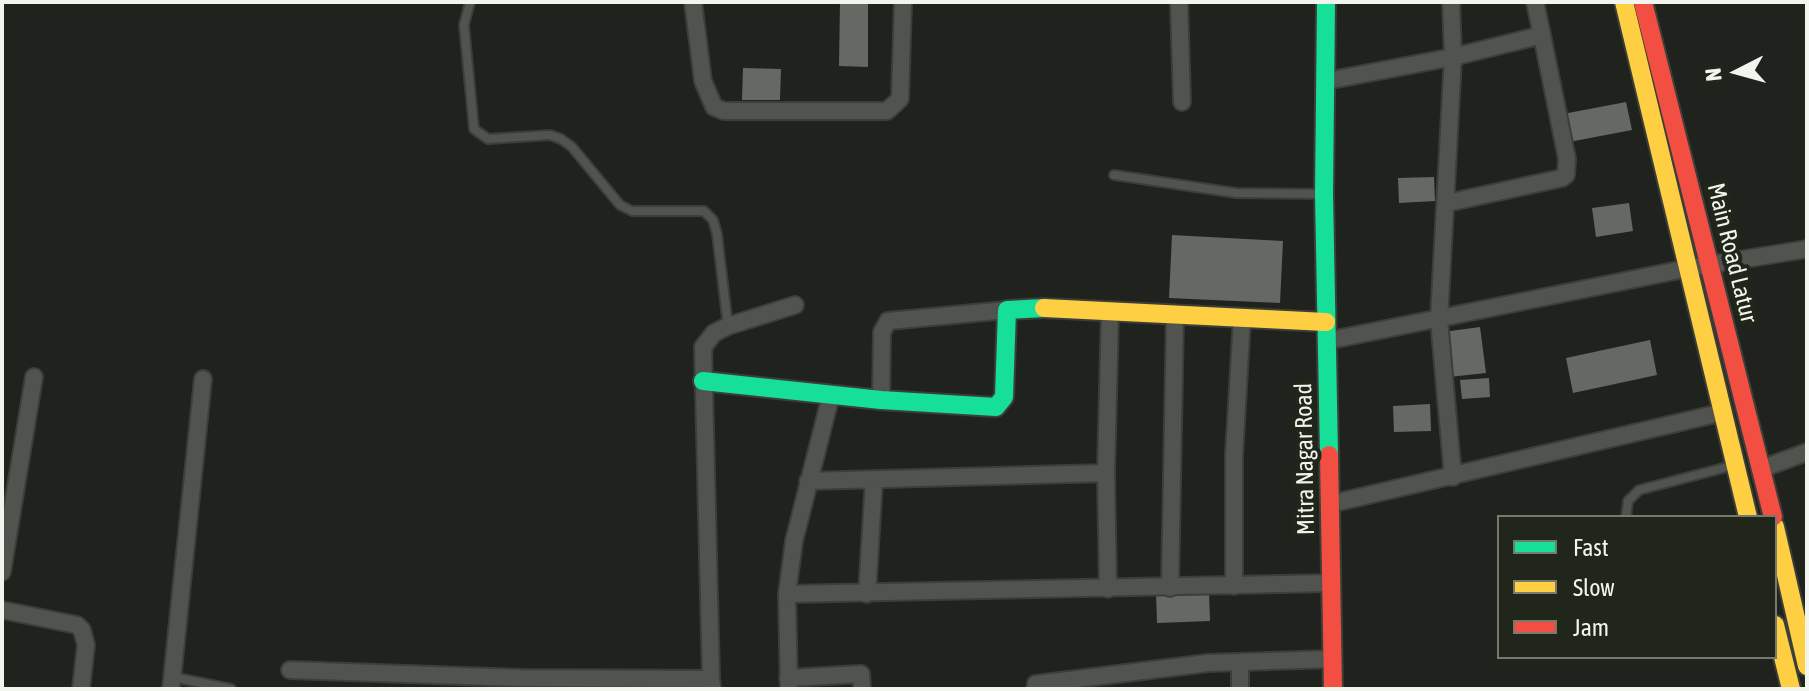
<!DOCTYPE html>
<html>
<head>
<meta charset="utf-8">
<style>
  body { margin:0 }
  #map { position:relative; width:1809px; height:691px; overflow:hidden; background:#20231d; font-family:"Asap Condensed",sans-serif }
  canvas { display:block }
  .frame { position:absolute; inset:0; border:4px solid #f2f5ed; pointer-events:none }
  .legend { position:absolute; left:1497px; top:515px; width:280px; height:144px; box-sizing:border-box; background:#21261a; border:2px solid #75796e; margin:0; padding:10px 14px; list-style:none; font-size:24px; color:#f2f5ed }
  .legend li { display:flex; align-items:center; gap:16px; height:40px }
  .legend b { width:40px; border:2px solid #75796e }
  .north { position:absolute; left:1697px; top:32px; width:80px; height:80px; -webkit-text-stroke:6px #21261a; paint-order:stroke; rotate:264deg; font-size:22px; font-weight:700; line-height:32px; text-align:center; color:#f2f5ed }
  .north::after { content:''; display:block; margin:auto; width:28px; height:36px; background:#f2f5ed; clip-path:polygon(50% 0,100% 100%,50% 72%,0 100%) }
</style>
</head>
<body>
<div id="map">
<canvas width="1809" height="691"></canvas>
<div class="frame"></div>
<ul class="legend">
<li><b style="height:10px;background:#16e098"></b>Fast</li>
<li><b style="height:10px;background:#ffcf43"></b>Slow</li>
<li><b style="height:10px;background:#f24e42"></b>Jam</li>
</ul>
<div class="north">N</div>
</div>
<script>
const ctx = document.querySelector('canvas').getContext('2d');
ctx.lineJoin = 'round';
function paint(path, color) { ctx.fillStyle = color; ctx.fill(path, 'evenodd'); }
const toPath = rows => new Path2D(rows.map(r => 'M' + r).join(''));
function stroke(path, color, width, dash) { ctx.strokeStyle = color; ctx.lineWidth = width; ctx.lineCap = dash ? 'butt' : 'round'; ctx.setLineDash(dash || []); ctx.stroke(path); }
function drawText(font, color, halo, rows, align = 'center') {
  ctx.font = font + ' "Asap Condensed",sans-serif'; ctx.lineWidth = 8; ctx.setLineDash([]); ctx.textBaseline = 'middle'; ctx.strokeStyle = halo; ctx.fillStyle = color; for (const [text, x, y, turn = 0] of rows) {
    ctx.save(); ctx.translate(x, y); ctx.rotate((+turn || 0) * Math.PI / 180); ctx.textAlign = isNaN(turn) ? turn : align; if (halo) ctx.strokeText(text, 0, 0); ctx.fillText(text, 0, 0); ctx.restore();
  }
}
paint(toPath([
  [840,2,868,2,868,67,839,66],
  [743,68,781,69,780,100,742,100],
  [1626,102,1632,130,1569,142,1563,114],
  [1434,177,1435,201,1399,203,1398,178],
  [1629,203,1633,231,1596,237,1592,208],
  [1172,235,1283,241,1280,303,1169,298],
  [1480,327,1486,373,1449,377,1443,332],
  [1650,340,1657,375,1573,393,1566,358],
  [1489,378,1490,397,1462,399,1460,380],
  [1430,404,1431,431,1394,432,1393,406],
  [1209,591,1210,621,1157,623,1156,592]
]), '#666963');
const lane = toPath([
  [470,2,464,25,474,129,488,139,550,135,561,139,572,147,620,205,632,211,704,211,713,220,717,234,728,326],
  [1114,175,1236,193,1323,194],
  [1626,517,1628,501,1639,490,1731,466],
  [173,677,231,689]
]);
const street = toPath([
  [693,2,703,81,714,107,724,111,887,111,900,99,903,2],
  [1179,2,1182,102],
  [1451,2,1453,57,1439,319,1453,477],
  [1535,2,1542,35],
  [1326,81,1453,57,1542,35,1567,159,1566,175,1562,178,1447,203],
  [1326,341,1689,268,1807,249],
  [881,400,882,332,888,321,1007,310],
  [1761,469,1807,452],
  [1106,473,1110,311],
  [808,481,1106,473,1108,589],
  [1330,504,1724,412],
  [2,572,34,377],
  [1234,586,1234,456,1242,318],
  [1170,588,1175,314],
  [787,594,1330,583],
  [867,594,874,480],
  [2,610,77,625,82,630,86,645,81,689],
  [1240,662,1240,689],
  [290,670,521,678,711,679,712,687],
  [788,678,861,674,862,689],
  [711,679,703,347,714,333,728,326,795,305],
  [171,689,203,379],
  [789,689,787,594,794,541,831,395],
  [1035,689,1036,684,1208,663,1332,659]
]);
const fast = toPath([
  [1326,2,1324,194,1329,455],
  [703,381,881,400,996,407,1004,397,1007,310,1044,308]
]);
const slow = toPath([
  [1624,2,1748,517],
  [1044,308,1326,322],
  [1775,527,1807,666],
  [1775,625,1791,689]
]);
const jam = toPath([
  [1643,2,1773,517],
  [1329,455,1333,689]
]);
stroke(lane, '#3c3e39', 12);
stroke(street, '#3c3e39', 20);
stroke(fast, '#3c3e39', 22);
stroke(slow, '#3c3e39', 22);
stroke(jam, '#3c3e39', 22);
stroke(lane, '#51534f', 8);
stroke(street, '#51534f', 16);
stroke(fast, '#16e098', 18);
stroke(slow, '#ffcf43', 18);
stroke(jam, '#f24e42', 18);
drawText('24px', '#f2f5ed', '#21261a', [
  ["Main Road Latur",1732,253,76],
  ["Mitra Nagar Road",1305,459,-91]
]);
</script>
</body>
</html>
